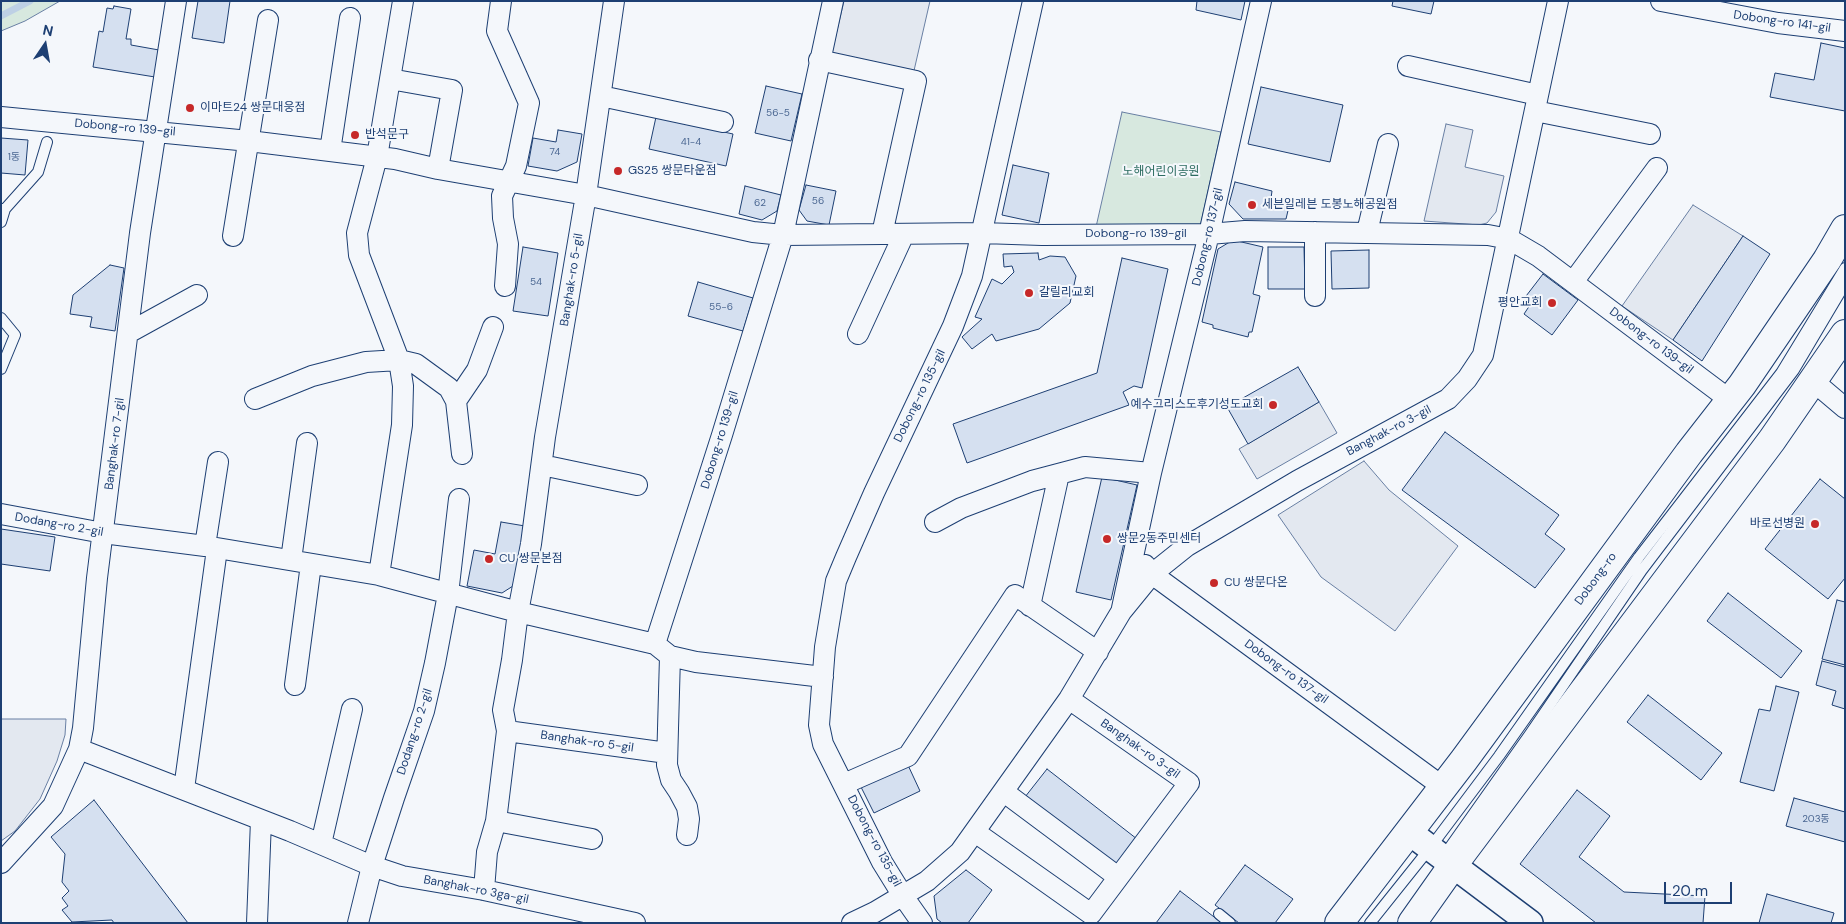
<!DOCTYPE html>
<html>
<head>
<meta charset="utf-8">
<style>
  body { margin:0 }
  #map { position:relative; width:1846px; height:924px; overflow:hidden; background:#f4f7fb; font-family:"DM Sans",sans-serif }
  canvas { display:block }
  .frame { position:absolute; inset:0; border:2px solid #1d3f73; pointer-events:none }
  .north { position:absolute; left:20px; top:20px; width:50px; height:50px; -webkit-text-stroke:4px #f4f7fb; paint-order:stroke; rotate:12deg; font-size:14px; font-weight:700; line-height:20px; text-align:center; color:#1d3f73 }
  .north::after { content:''; display:block; margin:auto; width:18px; height:22px; background:#1d3f73; clip-path:polygon(50% 0,100% 100%,50% 72%,0 100%) }
  .scale { position:absolute; left:1664px; top:882px; width:68px; height:22px; box-sizing:border-box; border:2px solid #1d3f73; border-top:0; padding-left:6px; font-size:15px; line-height:18px; white-space:nowrap; color:#1d3f73; -webkit-text-stroke:4px #f4f7fb; paint-order:stroke }
</style>
</head>
<body>
<div id="map">
<canvas width="1846" height="924"></canvas>
<div class="frame"></div>
<div class="north">N</div>
<div class="scale">20 m</div>
</div>
<script>
const ctx = document.querySelector('canvas').getContext('2d');
ctx.lineJoin = 'round';
function paint(path, color) { ctx.fillStyle = color; ctx.fill(path, 'evenodd'); }
const toPath = rows => new Path2D(rows.map(r => 'M' + r).join(''));
function stroke(path, color, width, dash) { ctx.strokeStyle = color; ctx.lineWidth = width; ctx.lineCap = dash ? 'butt' : 'round'; ctx.setLineDash(dash || []); ctx.stroke(path); }
function drawText(font, color, halo, rows, align = 'center') {
  ctx.font = font + ' "DM Sans","Noto Sans KR",sans-serif'; ctx.lineWidth = 4; ctx.setLineDash([]); ctx.textBaseline = 'middle'; ctx.strokeStyle = halo; ctx.fillStyle = color; for (const [text, x, y, turn = 0] of rows) {
    ctx.save(); ctx.translate(x, y); ctx.rotate((+turn || 0) * Math.PI / 180); ctx.textAlign = isNaN(turn) ? turn : align; if (halo) ctx.strokeText(text, 0, 0); ctx.fillText(text, 0, 0); ctx.restore();
  }
}
const green = toPath([
  [1,1,60,1,25,21,1,31,1,1],
  [1122,112,1221,132,1200,227,1096,227,1122,112]
]);
paint(green, '#d7e8df');
stroke(green, '#687fa3', 1);
const parking = toPath([
  [844,1,930,1,913,75,831,56,844,1],
  [1446,124,1473,130,1465,167,1504,176,1496,212,1487,223,1479,225,1424,221,1446,124],
  [1693,205,1743,236,1673,340,1622,306,1693,205],
  [1319,402,1337,433,1257,479,1239,449,1319,402],
  [1364,461,1389,490,1458,546,1395,631,1321,577,1278,515,1364,461],
  [1,719,66,719,65,735,57,761,40,799,15,831,1,841,1,719]
]);
paint(parking, '#e3e8f0');
stroke(parking, '#687fa3', 1);
stroke(toPath([
  [1,16,30,1]
]), '#bed0e5', 7);
const building = toPath([
  [198,1,230,1,224,43,192,38,198,1],
  [1197,1,1245,1,1241,20,1196,10,1197,1],
  [1393,1,1434,1,1431,14,1392,6,1393,1],
  [114,6,131,9,126,39,131,39,131,45,159,50,155,77,93,67,99,31,103,32,107,8,113,9,114,6],
  [1821,43,1845,48,1845,111,1770,97,1775,73,1814,80,1821,43],
  [766,86,802,94,791,141,755,133,766,86],
  [1261,87,1343,105,1330,162,1248,144,1261,87],
  [656,117,733,134,726,166,649,149,656,117],
  [558,130,582,134,577,162,557,171,528,166,533,138,556,142,558,130],
  [1,138,28,140,25,175,1,173,1,138],
  [1013,165,1049,173,1039,223,1002,215,1013,165],
  [1235,182,1272,191,1271,198,1290,202,1286,219,1243,219,1229,204,1235,182],
  [806,185,836,191,829,225,807,221,799,210,806,185],
  [745,186,781,195,777,211,762,220,739,214,745,186],
  [1743,236,1770,254,1702,361,1673,340,1743,236],
  [1233,240,1263,247,1253,294,1260,296,1252,332,1249,332,1248,337,1213,328,1213,325,1202,322,1218,249,1233,240],
  [523,247,558,253,548,316,513,311,523,247],
  [1268,247,1304,247,1305,289,1268,289,1268,247],
  [1369,250,1369,288,1332,289,1331,251,1369,250],
  [1038,253,1039,260,1050,256,1065,257,1076,276,1070,303,1039,329,996,341,992,334,972,349,962,337,982,319,975,317,992,279,1002,284,1014,272,1012,266,1004,267,1003,254,1038,253],
  [1122,258,1168,269,1142,388,1134,386,1123,392,1129,405,967,463,953,424,1097,373,1122,258],
  [110,265,124,268,115,331,90,327,92,317,70,314,73,295,110,265],
  [1543,274,1578,300,1552,335,1524,314,1530,305,1523,300,1543,274],
  [698,282,753,298,743,331,688,316,698,282],
  [1298,367,1319,402,1248,444,1227,407,1298,367],
  [1445,432,1559,515,1545,534,1565,549,1535,588,1402,490,1445,432],
  [1102,477,1137,485,1111,600,1076,592,1102,477],
  [1820,479,1845,499,1845,578,1828,599,1765,549,1820,479],
  [501,522,525,526,513,586,502,593,467,586,474,550,495,554,501,522],
  [1,529,55,537,50,571,1,564,1,529],
  [1728,593,1802,651,1781,678,1707,621,1728,593],
  [1837,600,1845,602,1845,665,1822,659,1837,600],
  [1822,661,1845,667,1845,709,1832,705,1836,691,1816,685,1822,661],
  [1776,686,1799,692,1774,791,1740,782,1759,709,1770,711,1776,686],
  [1648,695,1722,753,1701,780,1627,722,1648,695],
  [907,763,920,791,874,813,860,785,907,763],
  [1047,769,1137,839,1115,867,1025,797,1047,769],
  [1577,790,1610,816,1579,857,1624,892,1705,896,1703,923,1596,923,1520,864,1577,790],
  [1794,798,1845,812,1845,842,1786,826,1794,798],
  [94,800,188,923,114,923,112,920,72,922,62,910,68,906,62,898,69,891,62,882,65,854,51,837,94,800],
  [1245,865,1293,899,1275,923,1239,923,1215,905,1245,865],
  [966,870,992,890,968,923,942,923,937,919,934,896,966,870],
  [1180,891,1222,923,1156,923,1180,891],
  [1767,894,1834,913,1831,923,1759,923,1767,894]
]);
paint(building, '#d5e0f0');
stroke(building, '#1d3f73', 1);
const service = toPath([
  [1,209,5,209,1,222],
  [5,209,38,172,47,142],
  [1,318,15,335,1,369],
  [1448,850,1530,734,1642,570,1794,370,1845,284],
  [1219,914,1230,923],
  [1370,923,1430,848,1499,756,1639,557,1781,373,1845,268]
]);
const minor = toPath([
  [501,1,497,31,529,103,516,166,502,196,503,218,508,244,505,286],
  [1661,1,1778,23,1845,31],
  [819,60,916,81,882,234],
  [1408,66,1538,95],
  [390,79,452,90,438,169],
  [601,96,723,122],
  [1535,111,1650,134],
  [1,117,249,141,395,159,438,169,586,195,753,232,783,235,982,233,1042,235,1209,234,1245,231,1488,235,1509,239,1538,256,1730,400],
  [330,151,350,18],
  [1367,232,1388,144],
  [233,236,268,20],
  [1573,282,1657,168],
  [1315,296,1315,232],
  [128,333,197,295],
  [858,334,904,234],
  [1813,381,1845,408],
  [255,399,312,376,366,362,399,360,416,364,449,388,456,401,462,454],
  [456,401,477,370,493,327],
  [542,465,637,485],
  [1,514,103,533,205,546,379,575,518,612,655,644,670,656,696,662,823,677],
  [935,522,961,508,1032,481,1085,467,1151,473],
  [205,546,218,462],
  [291,560,307,443],
  [1145,565,1152,574,1443,787],
  [379,575,402,425,403,386,399,360,359,255,357,233,377,157,403,1],
  [1030,606,1059,474],
  [1122,608,1151,473,1209,234,1261,1],
  [655,644,722,435,783,235,833,1],
  [670,656,667,765,671,780,679,792,687,807,689,819,687,835],
  [295,685,311,564],
  [507,731,667,753],
  [79,749,290,831,372,866,402,876,484,890,635,923],
  [844,784,908,756,1015,595,1098,652],
  [184,789,217,549],
  [1004,792,1118,877],
  [496,821,592,839],
  [975,832,1091,914,1189,783,1069,699],
  [321,844,352,709],
  [1,863,53,806,79,749,83,728,97,578,140,233,176,1],
  [484,890,487,852,496,821,507,731,503,710,512,660,518,612,531,544,545,437,586,195,614,1],
  [257,923,261,820],
  [358,923,372,866,394,798,424,711,435,663,448,594,459,499],
  [852,923,875,912,927,881,960,852,1069,699,1121,612,1152,574,1187,546,1297,481,1448,399,1467,379,1483,355,1558,1],
  [922,923,903,896,882,862,823,744,819,725,825,647,836,581,846,557,874,493,953,326,972,276,1033,1]
]);
const tertiary = toPath([
  [1409,832,1530,923]
]);
const primary = toPath([
  [1339,923,1464,760,1689,453,1742,385,1827,260,1845,229],
  [1412,923,1453,865,1772,440,1845,334]
]);
stroke(service, '#1d3f73', 12);
stroke(minor, '#1d3f73', 22);
stroke(tertiary, '#1d3f73', 28);
stroke(primary, '#1d3f73', 30);
stroke(service, '#f4f7fb', 10);
stroke(minor, '#f4f7fb', 20);
stroke(tertiary, '#f4f7fb', 25);
stroke(primary, '#f4f7fb', 28);
for (const [x, y, r, color] of [
  [190,108,5,"#c62828"],
  [355,135,5,"#c62828"],
  [618,171,5,"#c62828"],
  [1252,205,5,"#c62828"],
  [1029,293,5,"#c62828"],
  [1552,303,5,"#c62828"],
  [1273,405,5,"#c62828"],
  [1815,524,5,"#c62828"],
  [1107,539,5,"#c62828"],
  [489,559,5,"#c62828"],
  [1214,583,5,"#c62828"]
]) { const dot = new Path2D(); dot.arc(x, y, r, 0, 2 * Math.PI); ctx.fillStyle = color; ctx.fill(dot); stroke(dot, '#f4f7fb', 2); }
drawText('10px', '#4b6792', null, [
  ["56-5",778,113],
  ["41-4",691,142],
  ["74",555,152],
  ["1동",14,157],
  ["56",818,201],
  ["62",760,203],
  ["54",536,282],
  ["55-6",721,307],
  ["203동",1816,819]
]);
drawText('12px', '#1d3f73', '#f4f7fb', [
  ["Dobong-ro 141-gil",1782,22,8],
  ["Dobong-ro 139-gil",125,128,5],
  ["Dobong-ro 139-gil",1136,234],
  ["Dobong-ro 137-gil",1208,237,-77],
  ["Banghak-ro 5-gil",572,280,-81],
  ["Dobong-ro 139-gil",1651,341,37],
  ["Dobong-ro 135-gil",920,396,-64],
  ["Banghak-ro 3-gil",1389,431,-28],
  ["Dobong-ro 139-gil",720,440,-73],
  ["Banghak-ro 7-gil",115,444,-83],
  ["Dodang-ro 2-gil",59,525,10],
  ["Dobong-ro",1596,579,-54],
  ["Dobong-ro 137-gil",1286,672,36],
  ["Dodang-ro 2-gil",415,732,-72],
  ["Banghak-ro 5-gil",587,742,8],
  ["Banghak-ro 3-gil",1140,749,35],
  ["Dobong-ro 135-gil",874,841,62],
  ["Banghak-ro 3ga-gil",476,890,11]
]);
drawText('12px', '#1d3f73', '#f4f7fb', [
  ["이마트24 쌍문대웅점",200,108],
  ["반석문구",365,135],
  ["GS25 쌍문타운점",628,171],
  ["세븐일레븐 도봉노해공원점",1262,205],
  ["갈릴리교회",1039,293],
  ["평안교회",1542,303,"right"],
  ["예수그리스도후기성도교회",1263,405,"right"],
  ["바로선병원",1805,524,"right"],
  ["쌍문2동주민센터",1117,539],
  ["CU 쌍문본점",499,559],
  ["CU 쌍문다온",1224,583]
], 'left');
drawText('12px', '#2c6c60', '#f4f7fb', [
  ["노해어린이공원",1161,172]
]);
</script>
</body>
</html>
